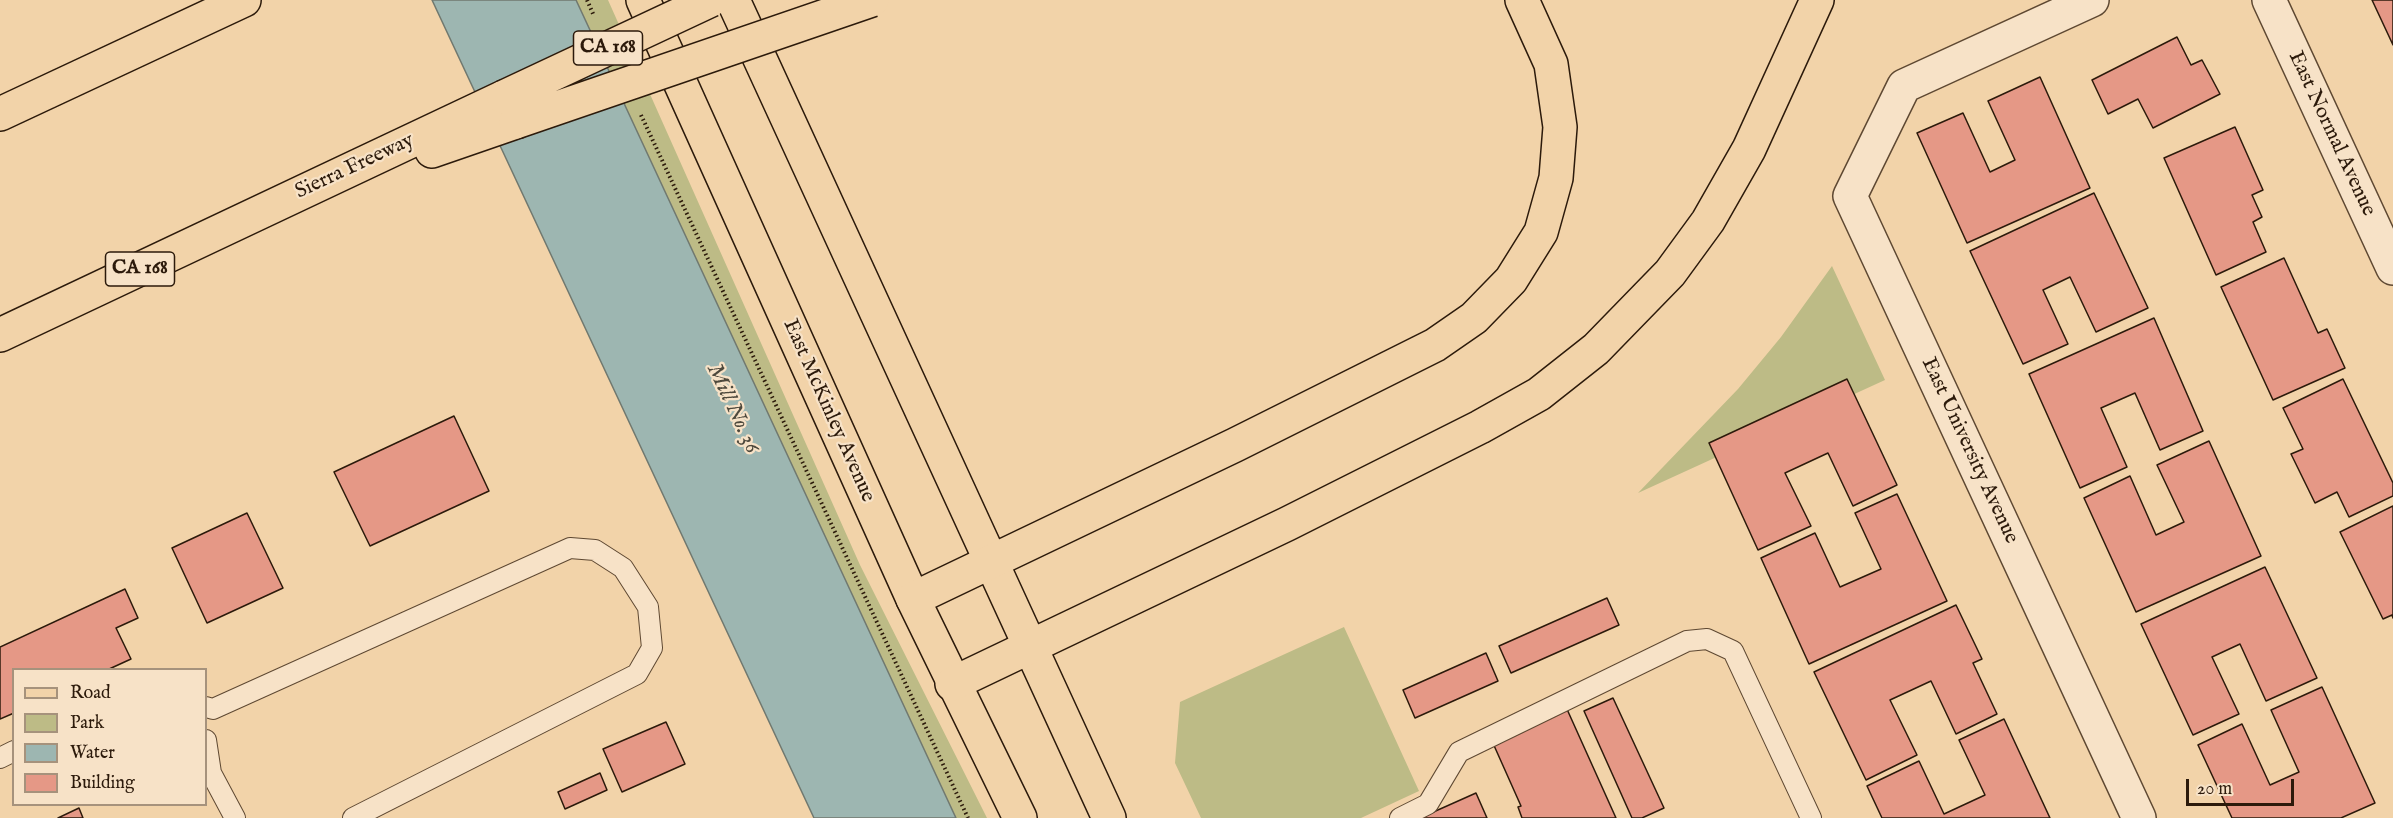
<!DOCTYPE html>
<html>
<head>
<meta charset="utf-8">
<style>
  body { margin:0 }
  #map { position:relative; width:2393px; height:818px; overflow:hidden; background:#f2d3a9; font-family:"IM FELL English",serif }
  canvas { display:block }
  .legend { position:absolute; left:12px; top:668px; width:195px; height:138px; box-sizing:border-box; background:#f7e2c7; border:2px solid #a6927c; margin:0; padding:8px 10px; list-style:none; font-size:18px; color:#2c1a0b }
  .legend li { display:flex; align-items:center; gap:12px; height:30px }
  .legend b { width:30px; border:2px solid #a6927c }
  .scale { position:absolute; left:2186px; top:779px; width:108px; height:27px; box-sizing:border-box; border:3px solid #2c1a0b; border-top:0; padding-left:8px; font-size:18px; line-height:21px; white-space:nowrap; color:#2c1a0b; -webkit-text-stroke:4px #f7e2c7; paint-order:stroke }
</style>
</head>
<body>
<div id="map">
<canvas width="2393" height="818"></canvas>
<ul class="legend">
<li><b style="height:8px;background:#f2d3a9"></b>Road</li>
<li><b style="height:16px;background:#bdbb86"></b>Park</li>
<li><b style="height:16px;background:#9db6b1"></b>Water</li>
<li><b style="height:16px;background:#e59886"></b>Building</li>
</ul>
<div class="scale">20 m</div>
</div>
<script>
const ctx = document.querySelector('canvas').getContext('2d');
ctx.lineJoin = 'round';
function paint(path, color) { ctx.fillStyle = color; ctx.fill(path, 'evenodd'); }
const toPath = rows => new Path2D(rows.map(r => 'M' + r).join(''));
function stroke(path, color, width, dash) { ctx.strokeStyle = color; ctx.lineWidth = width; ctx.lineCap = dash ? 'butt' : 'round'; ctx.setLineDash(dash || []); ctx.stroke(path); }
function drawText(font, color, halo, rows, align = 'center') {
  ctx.font = font + ' "IM FELL English",serif'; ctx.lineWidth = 4.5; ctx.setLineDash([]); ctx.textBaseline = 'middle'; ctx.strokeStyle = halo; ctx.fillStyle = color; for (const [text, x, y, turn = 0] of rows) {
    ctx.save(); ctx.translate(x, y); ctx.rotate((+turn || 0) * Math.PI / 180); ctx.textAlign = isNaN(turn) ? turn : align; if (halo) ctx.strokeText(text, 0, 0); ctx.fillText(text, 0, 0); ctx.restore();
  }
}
paint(toPath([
  [576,0,608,0,860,565,987,818,956,818],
  [1832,266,1885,380,1638,493,1738,389,1781,337],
  [1344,627,1419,791,1361,818,1201,818,1175,763,1180,702]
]), '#bdbb86');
const water = toPath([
  [432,0,576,0,956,818,814,818,432,0]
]);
paint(water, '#9db6b1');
stroke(water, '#70786f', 1.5);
const building = toPath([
  [2372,0,2393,0,2393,45,2372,0],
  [2177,37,2191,65,2202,60,2220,94,2153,128,2138,99,2108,114,2092,80,2177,37],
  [2040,77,2090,188,1967,243,1917,133,1963,113,1990,172,2015,160,1988,101,2040,77],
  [2235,127,2263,190,2252,195,2262,217,2253,222,2266,252,2216,275,2164,158,2235,127],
  [2094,193,2148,308,2096,332,2070,277,2043,290,2068,344,2023,364,1970,251,2094,193],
  [2284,258,2318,333,2327,329,2345,368,2273,400,2221,287,2284,258],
  [2154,318,2203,431,2160,450,2135,393,2101,408,2127,467,2080,488,2029,374,2154,318],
  [1847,379,1897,485,1853,506,1828,453,1785,473,1811,526,1758,550,1709,443,1847,379],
  [2343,379,2393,483,2393,496,2349,517,2337,492,2315,503,2291,454,2303,449,2283,408,2343,379],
  [454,416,489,491,370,546,334,472,454,416],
  [2209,441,2261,556,2136,612,2084,498,2130,476,2156,535,2184,522,2157,465,2209,441],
  [1897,494,1947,601,1809,664,1761,558,1815,533,1840,587,1881,569,1855,513,1897,494],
  [2393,506,2393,618,2392,615,2383,619,2340,532,2393,506],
  [247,513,283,588,207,623,172,548,247,513],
  [2265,567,2317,678,2266,701,2240,644,2212,657,2239,714,2193,735,2141,624,2265,567],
  [125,589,138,618,116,628,131,659,107,670,14,670,14,713,0,719,0,647,125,589],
  [1607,598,1619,625,1511,673,1499,646,1607,598],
  [1956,605,1982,659,1973,663,1997,714,1956,734,1931,681,1890,700,1917,755,1866,780,1814,672,1956,605],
  [1486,653,1498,681,1415,718,1403,690,1486,653],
  [2322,687,2375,803,2341,818,2232,818,2198,745,2242,724,2270,785,2299,772,2271,710,2322,687],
  [1613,698,1664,808,1642,818,1632,818,1584,711,1613,698],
  [1566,707,1616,818,1522,818,1518,807,1521,806,1492,741,1566,707],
  [2004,719,2050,818,1882,818,1867,786,1919,761,1944,814,1985,795,1959,740,2004,719],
  [666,722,685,764,622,792,603,749,666,722],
  [600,773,607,790,565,809,558,792,600,773],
  [1476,793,1487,818,1420,818,1476,793],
  [79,808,83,818,58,818,79,808]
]);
paint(building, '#e59886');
stroke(building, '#2c1a0b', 1.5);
const service = toPath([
  [206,707,213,709,570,548,595,550,623,568,648,607,652,648,637,674,353,818],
  [206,740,211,773,235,818],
  [0,758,14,751],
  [1400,818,1428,804,1459,752,1687,641,1707,639,1733,651,1811,818]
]);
const minor = toPath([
  [2092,0,1904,86,1850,196,2139,818],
  [2269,0,2393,268]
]);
const primary = toPath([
  [643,0,913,599,1020,818],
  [733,0,1109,818]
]);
const motorway = toPath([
  [0,114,244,0],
  [432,151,516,122],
  [0,335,504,97],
  [913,599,1235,445,1435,345,1474,318,1511,280,1541,232,1556,178,1560,127,1551,64,1522,0],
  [952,684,1287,524,1480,427,1539,394,1596,349,1670,273,1708,221,1749,149,1817,0]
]);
stroke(service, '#5e4832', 22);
stroke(minor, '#5e4832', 36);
stroke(primary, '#2c1a0b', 36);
stroke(motorway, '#2c1a0b', 36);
stroke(toPath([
  [587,0,594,16],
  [641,115,968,818]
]), '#2c1a0b', 4, [1.5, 3]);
stroke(service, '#f7e2c7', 20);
stroke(minor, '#f7e2c7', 33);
stroke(primary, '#f2d3a9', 33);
stroke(motorway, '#f2d3a9', 33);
const motorwayBridge = toPath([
  [504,97,711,0],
  [516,122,872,0]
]);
stroke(motorwayBridge, '#2c1a0b', 36, []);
stroke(motorwayBridge, '#f2d3a9', 33);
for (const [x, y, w] of [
  [608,48,69],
  [140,269,69]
]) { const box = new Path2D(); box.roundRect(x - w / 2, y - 17, w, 34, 4.5); ctx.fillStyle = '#f7e2c7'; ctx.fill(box); stroke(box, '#2c1a0b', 1.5); }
drawText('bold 20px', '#2c1a0b', null, [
  ["CA 168",608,48],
  ["CA 168",140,269]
]);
drawText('21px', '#2c1a0b', '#f7e2c7', [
  ["East Normal Avenue",2331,134,65],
  ["Sierra Freeway",355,167,-25],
  ["East McKinley Avenue",828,411,66],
  ["East University Avenue",1969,451,65]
]);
drawText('italic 22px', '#4e493d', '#f7e2c7', [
  ["Mill No. 36",732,409,65]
]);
</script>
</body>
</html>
